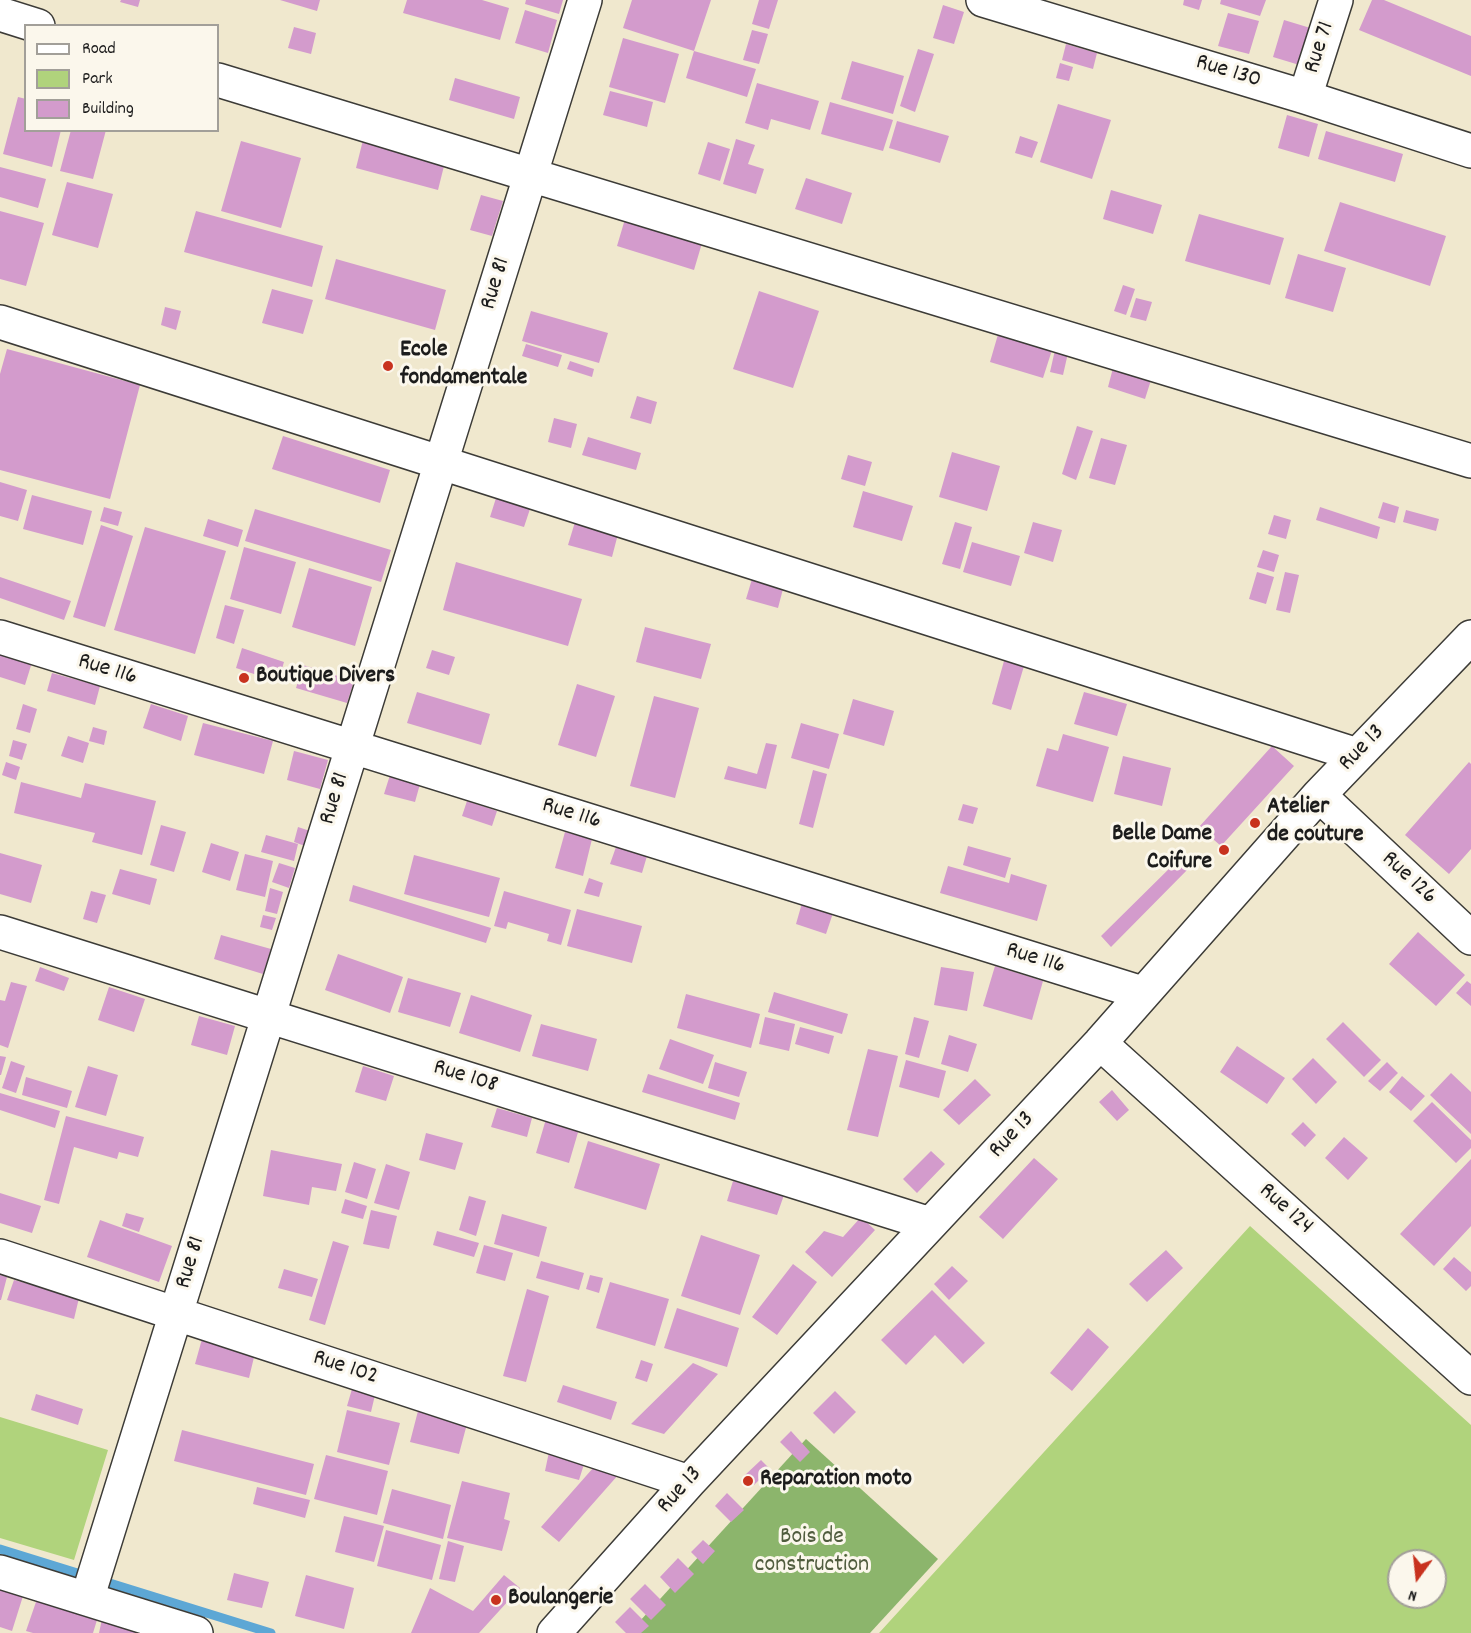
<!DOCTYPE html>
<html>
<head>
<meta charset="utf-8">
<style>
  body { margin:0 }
  #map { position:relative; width:1471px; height:1633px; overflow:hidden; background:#f0e8ce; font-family:Dekko,sans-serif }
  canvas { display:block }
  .legend { position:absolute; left:24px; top:24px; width:195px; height:108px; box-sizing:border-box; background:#fbf7ec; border:2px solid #a29f99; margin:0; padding:8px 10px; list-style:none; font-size:18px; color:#1c1c1c }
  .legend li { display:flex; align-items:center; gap:12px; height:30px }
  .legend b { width:30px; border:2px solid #a29f99 }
  .north { position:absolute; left:1387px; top:1549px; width:60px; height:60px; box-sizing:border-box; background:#fbf7ec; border:2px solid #a29f99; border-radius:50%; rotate:195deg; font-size:16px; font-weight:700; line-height:24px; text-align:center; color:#1c1c1c }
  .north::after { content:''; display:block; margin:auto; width:21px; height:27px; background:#c8321e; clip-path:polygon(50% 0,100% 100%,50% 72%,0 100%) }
</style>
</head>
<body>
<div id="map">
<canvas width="1471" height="1633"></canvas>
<ul class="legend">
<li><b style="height:8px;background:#fff"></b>Road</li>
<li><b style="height:16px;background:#b0d37c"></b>Park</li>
<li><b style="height:16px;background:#d39bcc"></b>Building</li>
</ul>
<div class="north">N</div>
</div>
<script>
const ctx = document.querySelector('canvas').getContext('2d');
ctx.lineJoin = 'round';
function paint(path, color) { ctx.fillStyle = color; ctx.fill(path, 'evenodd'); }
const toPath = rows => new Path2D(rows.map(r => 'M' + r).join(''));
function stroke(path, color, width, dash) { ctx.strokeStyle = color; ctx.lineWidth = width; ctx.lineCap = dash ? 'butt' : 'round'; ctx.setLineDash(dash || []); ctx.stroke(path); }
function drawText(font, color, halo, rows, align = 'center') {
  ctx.font = font + ' Dekko,sans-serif'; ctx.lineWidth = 6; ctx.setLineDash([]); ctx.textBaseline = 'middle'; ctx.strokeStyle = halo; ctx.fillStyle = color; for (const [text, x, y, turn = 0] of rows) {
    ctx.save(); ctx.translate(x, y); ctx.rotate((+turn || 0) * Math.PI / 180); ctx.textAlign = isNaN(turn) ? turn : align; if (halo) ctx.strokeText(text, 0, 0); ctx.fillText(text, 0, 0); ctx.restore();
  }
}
paint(toPath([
  [1250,1226,1471,1425,1471,1633,879,1633],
  [1399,1561,1435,1561,1435,1597,1399,1597],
  [0,1417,108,1450,74,1560,0,1538]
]), '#b0d37c');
paint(toPath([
  [806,1439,938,1559,870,1633,629,1633]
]), '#8cb56c');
stroke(toPath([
  [0,1549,271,1633]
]), '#5da7d5', 9);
paint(toPath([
  [121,0,140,0,138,7,120,2],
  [280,0,320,0,317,11],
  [407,0,482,0,509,8,500,40,403,13],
  [526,0,563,0,559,14,525,4],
  [632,0,711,0,694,51,623,28],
  [759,0,778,0,769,29,752,24],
  [1184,0,1202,0,1199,10,1183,5],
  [1221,0,1266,0,1260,16,1220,4],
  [1372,0,1384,0,1471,36,1471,76,1359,30],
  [943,5,964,12,954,44,933,38],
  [525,10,557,20,548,53,515,43],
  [1228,13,1259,21,1249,54,1218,46],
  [1284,20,1317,30,1306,67,1273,57],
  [294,27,316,33,311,54,288,48],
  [752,30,768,34,759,64,743,60],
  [623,38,679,54,665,103,609,87],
  [1066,44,1097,53,1093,69,1062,60],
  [918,49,934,54,915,112,900,106],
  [694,51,756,69,747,97,686,78],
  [852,61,904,76,893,114,841,99],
  [1060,63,1073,67,1069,81,1056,78],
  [455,78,520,97,514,119,449,100],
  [757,83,819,101,810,130,771,119,768,130,745,123],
  [610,91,653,102,647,127,603,115],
  [18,97,26,99,26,130,61,130,52,167,3,154],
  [830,102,893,120,883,151,821,134],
  [1058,104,1111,120,1092,179,1040,162],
  [1287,115,1318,124,1309,157,1278,148],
  [897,121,949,136,940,163,889,148],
  [71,130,106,130,93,179,60,171],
  [1326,131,1403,154,1395,182,1318,159],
  [365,132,447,154,438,190,356,168],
  [1020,136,1038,142,1032,158,1015,153],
  [736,139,755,145,748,164,764,169,756,194,723,184],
  [241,141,301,158,281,228,221,211],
  [708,142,730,149,720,181,698,174],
  [0,167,46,179,38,208,0,197],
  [806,178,852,193,842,224,795,209],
  [67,182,113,194,98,248,52,235],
  [1111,190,1162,205,1153,234,1103,219],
  [481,195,503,201,492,236,470,230],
  [1340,202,1446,236,1430,286,1324,251],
  [628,209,705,233,694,270,617,246],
  [0,211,44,223,26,286,0,279],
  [196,211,323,246,312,287,184,252],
  [1199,214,1284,238,1270,285,1185,261],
  [1298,254,1346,268,1333,312,1285,298],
  [336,259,446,290,435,330,325,299],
  [1123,285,1135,289,1126,315,1114,311],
  [272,289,313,300,303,334,262,323],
  [759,291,819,311,793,388,733,369],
  [1136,298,1152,302,1146,321,1130,317],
  [165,307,181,311,176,330,161,325],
  [531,311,608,333,599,363,522,341],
  [999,331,1053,347,1043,378,990,362],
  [526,344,562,355,558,367,522,356],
  [7,349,140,385,110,499,0,470,0,374],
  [1055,350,1068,353,1063,375,1050,372],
  [570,361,594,369,592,377,567,369],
  [1113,368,1151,380,1145,399,1108,387],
  [637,396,657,402,651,424,630,418],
  [554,418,577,424,571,448,548,442],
  [1077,426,1093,431,1076,480,1062,474],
  [283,436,390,470,380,503,272,469],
  [588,437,641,453,636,470,582,455],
  [1101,438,1127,445,1115,485,1089,478],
  [952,452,1000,466,987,511,939,497],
  [848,455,872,462,865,486,841,479],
  [0,482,27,490,18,521,0,516],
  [863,491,913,506,902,541,853,527],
  [32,495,92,511,83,545,23,529],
  [496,498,530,509,524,527,490,517],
  [1383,502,1399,507,1395,523,1378,518],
  [104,507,122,512,118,526,100,521],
  [1320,507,1380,527,1377,539,1316,520],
  [255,509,391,550,381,582,245,541],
  [1406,510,1439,519,1436,531,1403,522],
  [1274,515,1291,520,1286,539,1268,534],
  [208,519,243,530,238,547,203,536],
  [575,522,618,534,612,557,568,545],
  [955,522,972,527,960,569,942,564],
  [1033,522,1062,530,1053,562,1024,553],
  [101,525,133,536,105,627,73,617],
  [145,527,226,551,195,654,114,630],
  [972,542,1020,556,1011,586,963,572],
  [244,547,296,562,281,614,230,599],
  [1263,550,1279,555,1274,572,1257,567],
  [456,562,582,599,568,646,443,610],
  [309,568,372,587,355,646,292,627],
  [1257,572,1274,577,1266,604,1249,599],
  [1285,572,1299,575,1290,613,1276,610],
  [0,577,71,601,64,620,0,598],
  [752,579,783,589,778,608,746,599],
  [225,605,244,610,234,644,216,638],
  [645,627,711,644,701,679,636,662],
  [242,648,284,662,278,682,236,668],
  [432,650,455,657,449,675,426,668],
  [0,654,33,659,25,685,0,677],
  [1004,661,1024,666,1011,710,992,704],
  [303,665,354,681,347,703,296,688],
  [52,673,100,686,95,705,47,691],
  [577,684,615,696,596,757,558,745],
  [417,692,490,714,481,745,407,723],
  [1084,692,1127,704,1117,736,1074,724],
  [654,696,699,708,675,798,630,786],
  [853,699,894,711,884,746,843,734],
  [23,704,37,709,30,733,16,729],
  [151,704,188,716,181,741,143,728],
  [203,723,273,741,264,774,194,755],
  [801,723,839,734,829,769,791,758],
  [93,727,107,731,104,745,89,741],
  [1063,734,1109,747,1093,802,1036,786,1047,748,1058,751],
  [68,736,89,743,83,763,61,756],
  [13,740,27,744,22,760,9,756],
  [766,743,777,745,766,789,724,779,728,766,757,774],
  [1272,746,1294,766,1221,846,1199,827],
  [294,751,328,760,320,789,287,780],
  [1123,756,1171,768,1162,806,1114,794],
  [6,762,20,767,16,780,2,775],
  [1469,762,1471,764,1471,849,1449,874,1405,835],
  [813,770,827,774,813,828,799,824],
  [390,775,420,784,415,802,384,794],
  [21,782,81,798,85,783,156,801,142,855,92,842,95,833,14,813],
  [467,801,497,811,492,826,462,816],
  [963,804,978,808,973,824,958,820],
  [161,825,186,832,174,872,150,865],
  [298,827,310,831,305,846,294,842],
  [565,832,592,839,583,876,555,868],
  [266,835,298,844,294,861,261,852],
  [211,843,239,852,230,881,202,872],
  [968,846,1011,858,1005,878,963,865],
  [616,847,647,856,642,873,610,864],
  [0,853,42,865,31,903,0,894],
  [245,854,273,861,265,897,236,890],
  [414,855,500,878,489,917,404,894],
  [1182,856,1192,865,1111,947,1101,936],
  [279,863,295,868,289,888,272,882],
  [948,866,1009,883,1011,874,1047,885,1037,921,940,893],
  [120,869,157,879,150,905,112,894],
  [589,878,603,883,599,897,584,893],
  [353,885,491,928,486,943,349,901],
  [270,888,283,892,277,914,265,911],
  [91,891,106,895,97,923,83,919],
  [504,891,571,910,561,945,547,941,549,934,508,922,506,929,494,926],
  [802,903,833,913,826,934,796,924],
  [577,909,642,926,632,963,567,946],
  [263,915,276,918,272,930,260,927],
  [1418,932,1465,975,1436,1006,1389,964],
  [221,935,271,949,263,974,214,959],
  [338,954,403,977,390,1013,325,990],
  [995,966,1043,981,1032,1020,983,1006],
  [40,967,69,978,64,991,35,981],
  [941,967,974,972,967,1011,934,1005],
  [408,978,461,993,450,1027,398,1012],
  [1467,981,1471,984,1471,1006,1456,993],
  [11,982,27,986,8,1048,0,1045,0,1000,5,1001],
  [109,987,145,999,134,1032,98,1020],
  [774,992,848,1014,842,1034,768,1012],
  [686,994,760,1014,751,1048,677,1028],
  [471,995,532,1015,520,1052,459,1033],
  [199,1016,235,1026,227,1055,191,1045],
  [765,1017,795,1024,789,1051,759,1044],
  [914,1017,929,1021,919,1058,905,1054],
  [1343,1022,1381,1060,1364,1077,1326,1039],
  [541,1024,597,1039,588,1071,532,1056],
  [800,1027,834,1036,829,1054,795,1044],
  [949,1035,977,1044,968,1072,941,1064],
  [670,1039,714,1055,703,1084,659,1069],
  [1237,1046,1285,1078,1267,1104,1220,1072],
  [868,1049,898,1056,878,1137,847,1130],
  [0,1056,6,1057,1,1075,0,1075],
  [1313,1058,1337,1082,1316,1104,1292,1079],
  [906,1060,946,1071,939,1098,899,1087],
  [11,1061,25,1066,16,1093,2,1088],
  [715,1062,747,1072,739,1097,708,1088],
  [1387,1062,1398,1073,1380,1091,1368,1081],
  [88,1066,118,1075,106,1116,75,1107],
  [363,1066,394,1076,386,1101,355,1092],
  [1451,1073,1471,1092,1471,1134,1430,1095],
  [648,1074,740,1103,735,1120,642,1092],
  [1402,1076,1425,1096,1411,1111,1389,1092],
  [26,1077,72,1091,67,1108,22,1095],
  [975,1079,991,1095,959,1125,943,1110],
  [1112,1090,1129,1110,1117,1121,1099,1102],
  [0,1093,60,1111,55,1128,0,1110],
  [1432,1102,1471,1140,1471,1148,1456,1163,1413,1121],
  [497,1108,532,1118,527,1137,491,1127],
  [66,1116,144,1137,138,1157,119,1152,117,1159,74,1147,59,1204,44,1200],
  [546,1119,579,1129,569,1163,536,1153],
  [1303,1122,1316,1135,1305,1147,1291,1134],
  [426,1133,463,1143,455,1170,419,1160],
  [1344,1137,1368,1158,1348,1180,1325,1158],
  [588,1141,660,1164,646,1210,574,1188],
  [271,1150,342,1164,336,1191,312,1187,309,1205,263,1196],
  [931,1151,945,1164,917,1193,903,1179],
  [1034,1158,1058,1179,1003,1239,979,1217],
  [1471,1159,1471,1226,1434,1266,1400,1234],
  [354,1162,376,1169,367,1199,345,1192],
  [386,1164,410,1172,399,1210,374,1203],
  [733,1181,784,1195,777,1215,727,1201],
  [0,1193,41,1206,32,1233,0,1223],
  [469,1196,486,1201,476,1236,459,1230],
  [345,1199,367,1206,363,1219,341,1213],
  [371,1210,397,1216,389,1249,363,1244],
  [126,1213,144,1218,139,1232,122,1226],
  [502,1214,547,1227,539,1257,494,1244],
  [861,1217,875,1230,832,1277,805,1252,824,1231,843,1237],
  [100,1220,172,1246,159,1282,87,1257],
  [437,1231,479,1243,474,1257,433,1245],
  [701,1235,760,1255,740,1315,681,1296],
  [333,1241,349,1246,325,1325,309,1320],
  [484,1245,513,1253,505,1281,476,1273],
  [1166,1250,1183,1268,1147,1302,1129,1284],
  [1454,1257,1471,1272,1471,1286,1466,1291,1443,1269],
  [541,1261,584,1273,579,1290,536,1278],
  [793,1264,817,1282,777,1335,752,1317],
  [952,1266,968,1281,949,1300,934,1284],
  [284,1269,318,1279,312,1297,278,1288],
  [0,1275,7,1277,1,1300,0,1300],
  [590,1275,603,1278,599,1293,586,1289],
  [14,1280,79,1298,74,1319,7,1300],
  [610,1282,669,1299,655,1346,596,1328],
  [527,1289,549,1296,526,1382,503,1376],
  [932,1290,985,1343,963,1364,935,1335,906,1365,881,1340],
  [677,1308,739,1328,727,1367,664,1348],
  [1088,1328,1109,1347,1072,1391,1050,1373],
  [202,1339,255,1353,249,1378,195,1364],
  [641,1360,653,1364,647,1382,635,1378],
  [693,1363,718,1374,664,1434,631,1424],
  [563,1385,617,1402,611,1420,557,1402],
  [352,1389,375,1395,371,1412,347,1406],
  [835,1391,856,1412,834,1434,813,1413],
  [36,1394,83,1409,78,1425,31,1410],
  [419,1407,468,1420,459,1454,410,1442],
  [347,1410,400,1423,389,1465,337,1452],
  [182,1430,314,1464,306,1495,174,1461],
  [791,1431,810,1452,800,1462,780,1442],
  [549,1452,585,1461,579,1480,545,1471],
  [326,1455,388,1471,377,1515,314,1499],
  [601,1459,619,1474,559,1542,541,1527],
  [761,1460,770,1469,754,1485,744,1476],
  [462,1481,510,1493,504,1519,510,1521,502,1551,447,1538],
  [257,1487,310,1500,305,1518,253,1504],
  [392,1489,451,1505,443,1539,383,1523],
  [727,1493,744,1510,731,1522,715,1506],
  [344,1516,384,1526,374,1562,335,1552],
  [386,1530,441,1545,432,1580,377,1566],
  [703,1540,715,1551,703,1564,691,1552],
  [448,1541,464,1546,455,1582,439,1579],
  [678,1558,694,1574,675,1593,660,1577],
  [234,1573,269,1582,262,1608,227,1600],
  [306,1575,354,1588,344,1629,295,1616],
  [504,1575,520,1588,479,1633,411,1633,430,1588,473,1611],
  [645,1584,666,1605,651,1620,630,1599],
  [0,1588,23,1596,12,1631,0,1627],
  [37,1599,97,1620,93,1633,33,1633,26,1631],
  [630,1607,649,1626,641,1633,626,1633,615,1622],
  [102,1619,150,1633,99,1633]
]), '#d39bcc');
const minor = toPath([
  [983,0,1305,97,1471,151],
  [0,14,38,26],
  [218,80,1471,461],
  [1305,97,1336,0],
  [0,322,1357,755],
  [0,637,1142,993],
  [1319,795,1471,938],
  [0,932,930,1224],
  [1100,1043,1471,1378],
  [0,1256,689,1482],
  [0,1572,196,1633],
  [87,1599,585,0],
  [554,1633,689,1482,1100,1043,1319,795,1471,637]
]);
stroke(minor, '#3c3b37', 36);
stroke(minor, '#fff', 33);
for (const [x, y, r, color] of [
  [388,366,6,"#c8321e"],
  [244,678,6,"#c8321e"],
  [1255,823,6,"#c8321e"],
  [1224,850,6,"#c8321e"],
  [748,1481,6,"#c8321e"],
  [496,1600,6,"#c8321e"]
]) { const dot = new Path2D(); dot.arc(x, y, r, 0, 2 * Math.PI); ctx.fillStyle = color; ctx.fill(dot); stroke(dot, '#fbf7ec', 2); }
drawText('24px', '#1c1c1c', '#fbf7ec', [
  ["Rue 71",1321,48,-72],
  ["Rue 130",1228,73,17],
  ["Rue 81",497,284,-73],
  ["Rue 116",107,671,17],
  ["Rue 13",1363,749,-46],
  ["Rue 81",336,799,-73],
  ["Rue 116",571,815,17],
  ["Rue 126",1408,879,43],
  ["Rue 116",1035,960,17],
  ["Rue 108",465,1078,17],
  ["Rue 13",1013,1136,-47],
  ["Rue 124",1285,1210,42],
  ["Rue 81",192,1263,-73],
  ["Rue 102",345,1369,18],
  ["Rue 13",681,1491,-48]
]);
drawText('bold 24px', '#1c1c1c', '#fbf7ec', [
  ["Ecole",400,352],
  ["fondamentale",400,380],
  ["Boutique Divers",256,678],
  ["Atelier",1267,809],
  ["de couture",1267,837],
  ["Belle Dame",1212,836,"right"],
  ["Coifure",1212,864,"right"],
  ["Reparation moto",760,1481],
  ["Boulangerie",508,1600]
], 'left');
drawText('24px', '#505c3e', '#fbf7ec', [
  ["Bois de",812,1539],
  ["construction",812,1567]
]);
</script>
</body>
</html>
